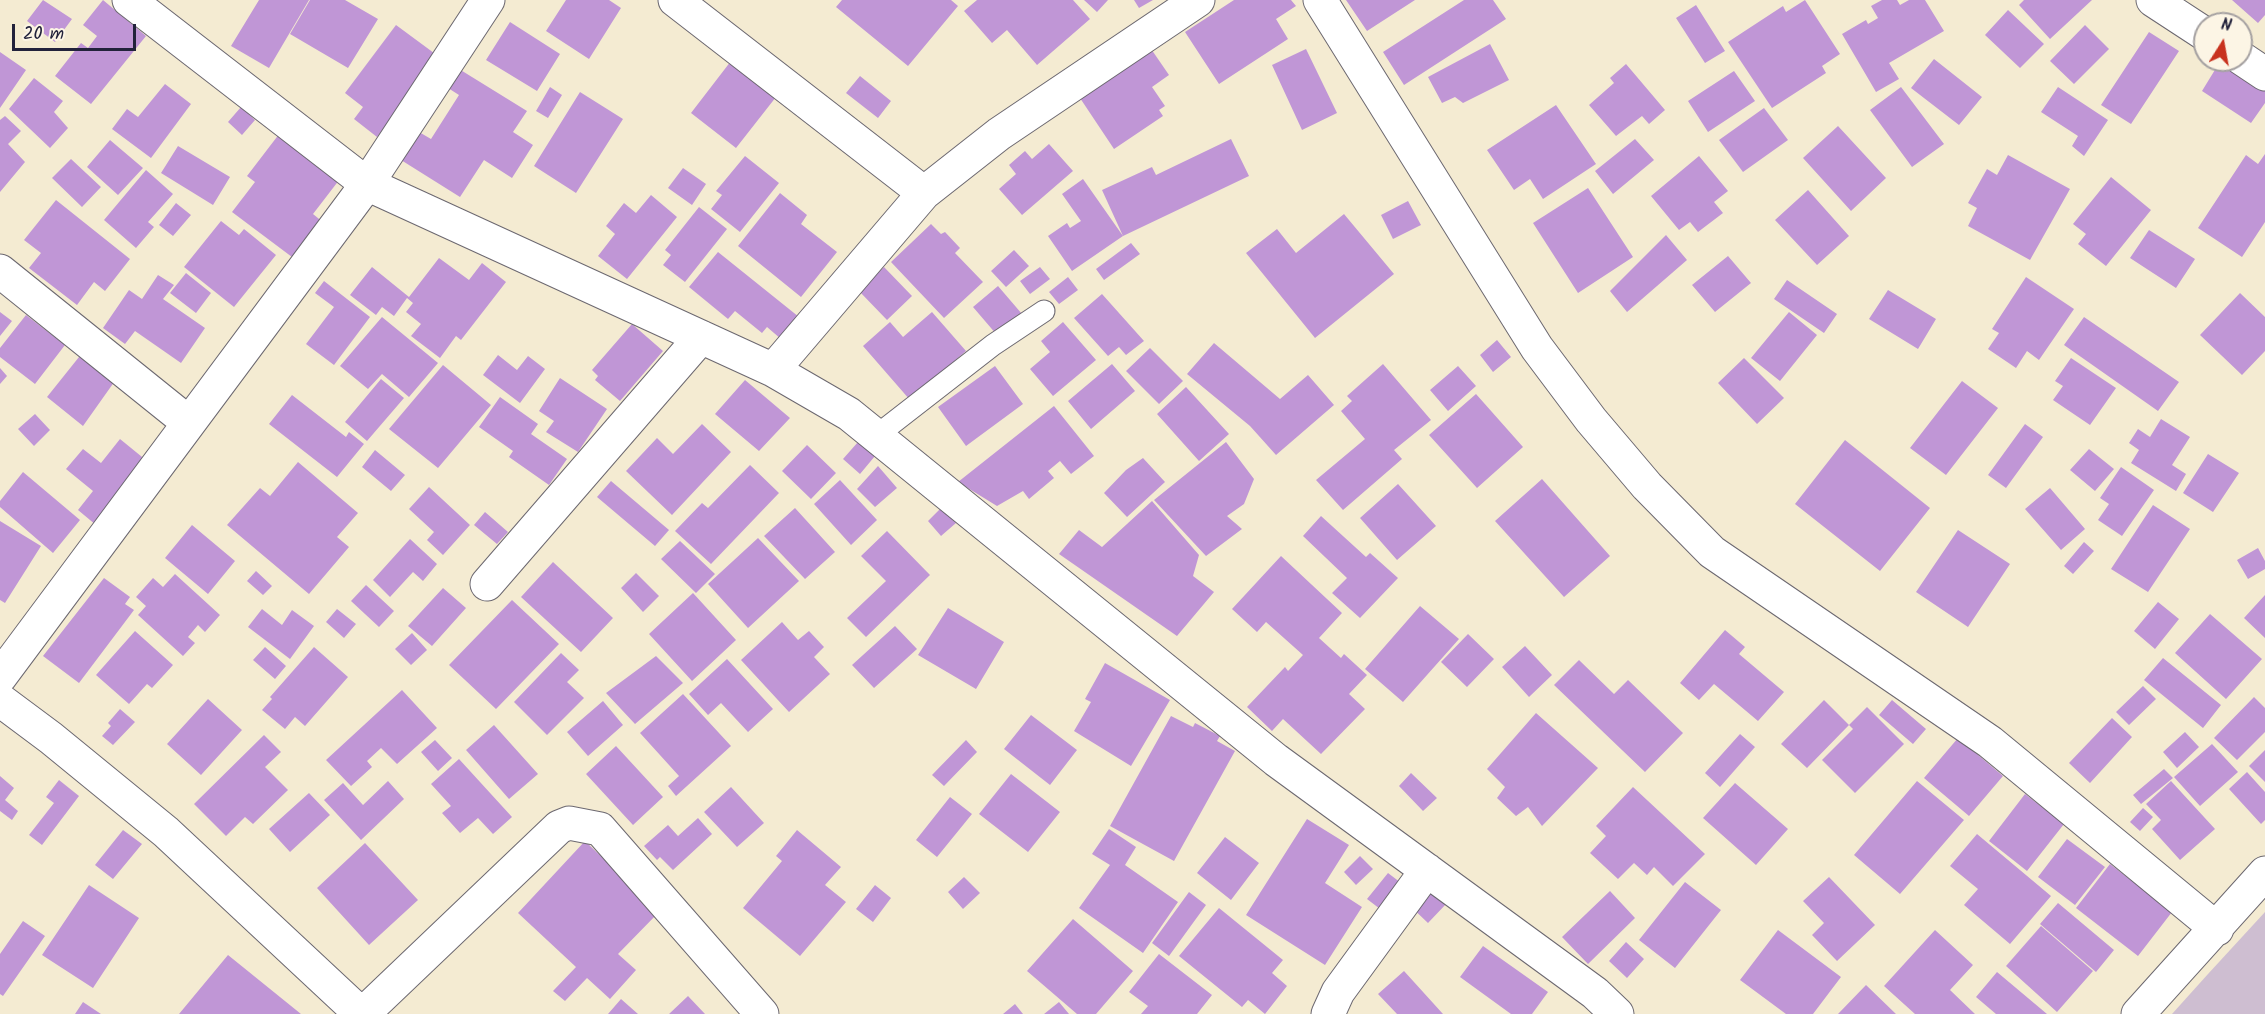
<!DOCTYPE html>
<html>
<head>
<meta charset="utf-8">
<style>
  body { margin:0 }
  #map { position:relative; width:2265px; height:1014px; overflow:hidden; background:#f4ebd2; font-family:Kalam,sans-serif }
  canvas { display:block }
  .north { position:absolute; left:2193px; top:12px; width:60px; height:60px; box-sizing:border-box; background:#fcf5e5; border:2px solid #a5a1a1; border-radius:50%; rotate:11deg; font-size:16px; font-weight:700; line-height:24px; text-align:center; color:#22223b }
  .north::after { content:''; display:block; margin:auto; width:21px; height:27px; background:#c8321e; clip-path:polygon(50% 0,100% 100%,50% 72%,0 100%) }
  .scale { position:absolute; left:12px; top:24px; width:124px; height:27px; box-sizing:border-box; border:3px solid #22223b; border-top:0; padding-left:8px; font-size:18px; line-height:21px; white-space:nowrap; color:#22223b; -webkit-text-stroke:4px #fcf5e5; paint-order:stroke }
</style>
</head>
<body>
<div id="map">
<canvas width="2265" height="1014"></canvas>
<div class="north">N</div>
<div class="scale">20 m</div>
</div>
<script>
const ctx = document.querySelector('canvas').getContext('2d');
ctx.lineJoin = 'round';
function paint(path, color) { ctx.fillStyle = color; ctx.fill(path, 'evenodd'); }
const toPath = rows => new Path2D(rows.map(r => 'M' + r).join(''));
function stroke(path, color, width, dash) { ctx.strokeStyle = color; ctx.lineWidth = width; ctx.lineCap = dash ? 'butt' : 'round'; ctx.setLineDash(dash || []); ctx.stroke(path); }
paint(toPath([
  [2265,912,2265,1014,2172,1014,2208,974]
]), '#cebed1');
paint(toPath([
  [43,0,72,19,55,42,27,21],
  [103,0,146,36,91,104,55,76,81,43,88,48,97,36,83,25],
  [259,0,309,0,269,68,231,46],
  [310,0,345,0,378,19,348,68,290,34],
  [566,0,609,0,621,8,589,59,546,31],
  [842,0,951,0,958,6,908,66,836,7],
  [977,0,1073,0,1090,19,1037,65,1007,30,992,43,964,11],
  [1084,0,1108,0,1097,12],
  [1134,0,1153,0,1139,8],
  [1234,0,1291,0,1296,6,1276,19,1288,39,1219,84,1185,32],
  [1346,0,1415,0,1367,31],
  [1464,0,1493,0,1506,19,1404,85,1383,52],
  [1805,0,1840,54,1822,66,1826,73,1772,108,1728,42,1783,6,1786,12],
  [1882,0,1897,0,1900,5,1909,0,1925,0,1944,31,1889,63,1899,79,1876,92,1842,34,1866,20,1868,24,1878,18,1871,6],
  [2024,0,2092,0,2050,39,2019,5],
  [2232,0,2265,0,2265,15,2258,23],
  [1696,5,1725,51,1705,63,1676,18],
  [2008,10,2044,44,2020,68,1985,35],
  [510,22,560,54,537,91,486,60],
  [396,25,438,56,377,137,354,119,363,107,345,93],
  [2085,25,2109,49,2074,84,2050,61],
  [2149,32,2179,51,2131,124,2101,105],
  [1147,43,1169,75,1152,87,1165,106,1159,110,1163,116,1114,149,1076,92],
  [1490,44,1509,80,1463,103,1455,97,1442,103,1428,77],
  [1306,49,1337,113,1302,130,1272,65],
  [0,52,26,70,0,108],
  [1934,59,1982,97,1959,125,1911,88],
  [2221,60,2265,88,2265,103,2251,123,2202,91],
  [731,61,776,97,736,148,691,113],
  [1626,64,1665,110,1649,124,1642,116,1616,136,1589,105,1614,83,1610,78],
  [459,69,527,111,513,132,533,145,512,178,484,160,460,197,401,160,419,132,431,139,459,95,448,88],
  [1734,71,1755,101,1708,132,1688,101],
  [860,76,891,101,878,118,846,93],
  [34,78,63,101,54,112,68,128,50,148,9,109],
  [165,84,191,104,151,158,112,129,127,109,138,117],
  [550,87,562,95,548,118,536,111],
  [1901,87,1944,144,1912,167,1870,110],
  [2058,87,2108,120,2084,156,2072,146,2078,136,2041,112],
  [580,92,623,119,576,193,534,166],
  [1556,105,1596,164,1543,199,1530,179,1514,190,1487,150],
  [241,107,255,120,242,135,228,122],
  [1764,108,1788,140,1743,172,1719,140],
  [5,116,21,131,8,144,25,162,0,192,0,120],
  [1838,126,1886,178,1851,211,1803,158],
  [283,129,343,175,313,214,324,223,296,260,232,212,255,182,247,176],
  [1231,139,1249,176,1123,236,1102,190,1152,167,1156,175],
  [1635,139,1654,160,1613,194,1595,171],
  [110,140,143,168,118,195,87,167],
  [1049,144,1073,171,1022,215,999,189,1016,174,1009,165,1025,151,1032,159],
  [178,146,230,177,213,205,161,173],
  [2265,154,2265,222,2242,257,2198,228,2246,155,2258,164],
  [2008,155,2070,189,2030,260,1968,226,1977,208,1968,203,1987,169,1997,175],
  [745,156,779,183,740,232,711,209,722,195,716,191],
  [1699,156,1728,191,1714,202,1723,213,1698,232,1690,222,1679,230,1651,196],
  [71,159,101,187,82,207,52,178],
  [683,168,706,184,692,205,668,188],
  [146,170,173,194,148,222,154,227,136,248,104,220],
  [2111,177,2151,210,2106,266,2078,244,2086,234,2073,224],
  [1083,179,1123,236,1072,271,1048,236,1067,223,1070,228,1081,221,1062,194],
  [1588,188,1633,257,1578,293,1533,223],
  [1808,190,1849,236,1817,265,1775,220],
  [780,193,807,215,801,224,837,252,801,297,738,246],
  [651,195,677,217,627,279,598,256,615,234,606,226,624,203,636,213],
  [56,200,130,259,105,291,94,282,77,305,29,268,41,253,24,240],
  [1408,201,1421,225,1393,239,1381,215],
  [176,203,191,215,173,236,159,225],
  [699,207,727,229,685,282,663,265,671,255,665,250],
  [1344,214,1394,274,1315,338,1246,253,1277,229,1296,253],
  [221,221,239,235,244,229,276,255,234,307,184,267],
  [931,224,941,234,945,232,960,248,955,253,983,282,944,318,891,262],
  [2149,230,2195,259,2176,288,2130,258],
  [1666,235,1687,260,1627,312,1610,291],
  [1131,243,1140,254,1104,280,1096,269],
  [1014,250,1029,266,1006,287,991,271],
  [718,252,799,317,781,339,767,327,762,333,735,311,728,319,689,287],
  [1728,256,1751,283,1715,312,1692,285],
  [439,258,469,280,482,263,506,282,461,340,456,336,440,358,411,336,421,324,406,312,413,303,407,298,394,316,382,307,376,315,350,295,372,267,409,297],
  [884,267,912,296,887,320,859,291],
  [1040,267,1050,279,1030,294,1020,281],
  [186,273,211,293,196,313,170,293],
  [158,275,174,285,163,299,205,328,181,363,135,331,125,344,103,328,129,290,142,299],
  [1068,277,1078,290,1059,304,1049,292],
  [2026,277,2074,309,2039,360,2027,351,2016,368,1988,349,1999,333,1992,329],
  [1787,280,1837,314,1824,333,1774,299],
  [324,281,370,317,334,365,306,344,334,307,315,293],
  [998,286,1022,314,997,335,973,307],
  [1888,290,1936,319,1918,349,1869,319],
  [2240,293,2265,317,2265,351,2242,375,2200,335],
  [1102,294,1144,341,1126,355,1119,347,1108,356,1074,318],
  [0,312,12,321,0,336],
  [932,312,966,351,910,400,863,346,890,322,903,337],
  [1789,312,1817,335,1780,381,1751,358],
  [26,315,65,345,35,384,0,357,0,348],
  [382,317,438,363,409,397,382,374,368,389,340,366],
  [2084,317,2179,382,2158,411,2064,345],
  [1063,322,1096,360,1053,396,1030,369,1050,352,1041,341],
  [632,324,663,351,620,401,595,380,598,376,592,370],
  [1497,340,1511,357,1493,372,1480,355],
  [1214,343,1280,399,1308,375,1334,405,1276,455,1250,426,1187,374],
  [1150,348,1183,381,1159,404,1126,371],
  [83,352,117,378,83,426,47,397],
  [498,355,517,370,528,356,545,369,520,403,483,375],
  [1744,358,1784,398,1757,424,1718,383],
  [2071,358,2116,388,2090,425,2053,400,2063,386,2055,381],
  [1112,364,1135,391,1091,429,1068,401],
  [1383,364,1431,420,1394,450,1402,459,1343,510,1316,480,1365,439,1341,411,1352,401,1347,396],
  [443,365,491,405,438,468,389,429],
  [995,366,1023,404,966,446,938,407],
  [1458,366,1476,386,1448,411,1430,390],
  [0,368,7,376,0,384],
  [560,378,607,409,578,452,546,432,554,421,539,411],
  [381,379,404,398,367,441,345,422],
  [745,380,790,418,759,451,715,414],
  [1962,381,1998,408,1946,475,1910,448],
  [1186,387,1229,434,1199,461,1157,414],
  [1476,394,1523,447,1477,488,1429,435],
  [292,395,346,437,349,432,364,444,337,477,269,424],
  [500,397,538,424,531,434,567,459,549,485,509,457,513,451,479,427],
  [1054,406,1094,456,1071,474,1060,461,1048,471,1054,478,1029,499,1023,491,997,506,958,482],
  [35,414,50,430,34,446,18,429],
  [2161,419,2190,437,2172,465,2186,474,2176,491,2131,463,2139,450,2129,443,2138,429,2150,437],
  [702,424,731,452,672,515,626,471,657,438,673,454],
  [2025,424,2043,437,2006,488,1988,475],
  [120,439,147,461,96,525,78,510,93,491,66,469,83,449,101,463],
  [1845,440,1930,508,1880,571,1795,504],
  [858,442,875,456,860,474,843,459],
  [1226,442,1254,479,1244,504,1227,516,1242,529,1206,556,1154,500],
  [807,445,836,473,811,499,782,471],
  [2089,449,2114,469,2095,491,2070,470],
  [375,450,405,475,391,491,362,467],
  [2208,454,2239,473,2213,512,2183,493],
  [1143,458,1165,482,1127,517,1104,493,1126,470],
  [298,462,358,513,337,537,349,547,309,594,227,525,260,488,270,496],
  [750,465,779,493,711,564,675,531,702,503,708,508],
  [878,466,897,488,875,507,857,489],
  [2121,467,2154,490,2122,536,2098,520,2109,504,2100,498],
  [23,472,80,520,53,553,0,507,0,501],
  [1542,479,1610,556,1564,597,1495,521],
  [840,480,877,520,851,545,814,504],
  [611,481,669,530,655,546,597,497],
  [1398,484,1436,526,1397,560,1360,518],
  [429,487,470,525,443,555,427,540,434,532,409,509],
  [2050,488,2085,529,2061,550,2025,509],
  [1152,501,1199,555,1193,576,1214,592,1177,636,1059,554,1079,530,1102,547],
  [2153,505,2190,529,2148,592,2111,569],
  [942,507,956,523,941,536,928,521],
  [795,508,835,552,805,579,764,536],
  [485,512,508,532,497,544,474,525],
  [1321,516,1366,557,1370,553,1398,578,1360,618,1332,593,1347,578,1303,536],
  [0,521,41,546,5,603,0,600],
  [192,525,235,561,208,594,165,558],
  [1958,530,2010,564,1968,627,1916,592],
  [887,531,930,575,866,637,847,618,886,581,861,556],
  [758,538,799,581,748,628,708,584],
  [410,539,437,564,423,581,413,572,390,597,373,580],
  [680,541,715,574,696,593,661,559],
  [2084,542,2094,551,2073,574,2064,566],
  [2258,548,2265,561,2265,569,2248,579,2237,560],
  [1281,556,1342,613,1319,638,1341,658,1344,654,1367,675,1349,694,1365,709,1321,754,1283,719,1272,731,1247,707,1285,667,1288,671,1303,655,1266,622,1257,632,1232,609],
  [553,562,613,618,581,652,521,597],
  [256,571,272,586,263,595,247,581],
  [636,573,659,596,643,612,621,588],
  [175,574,220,615,205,632,198,625,188,637,195,643,183,656,138,615,146,606,136,597,153,578,163,587],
  [104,578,130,597,125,604,134,610,79,683,43,656],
  [366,585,394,611,379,627,351,601],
  [443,588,466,608,432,646,408,626],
  [693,593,736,640,692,681,649,634],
  [2265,595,2265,638,2244,618],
  [512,600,559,644,496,709,449,665],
  [2158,602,2179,619,2155,649,2134,631],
  [1420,606,1459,639,1403,702,1365,669],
  [948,608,1004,642,976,689,918,655],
  [262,609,282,625,292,610,314,626,290,659,248,627],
  [337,609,356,624,344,638,326,622],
  [2210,614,2262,659,2226,699,2175,653],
  [782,622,798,640,809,631,824,647,814,657,830,674,789,712,741,660],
  [895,626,917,649,874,688,852,665],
  [1725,630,1745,647,1739,654,1784,692,1758,721,1714,684,1699,700,1680,683],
  [135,631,173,665,152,688,147,684,129,704,96,675],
  [412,633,427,650,411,665,395,649],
  [1468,634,1494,659,1467,687,1441,662],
  [1525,646,1552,675,1529,697,1502,667],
  [265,647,286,666,275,679,253,660],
  [314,647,348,677,305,726,295,717,285,729,262,710,272,699,270,697],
  [561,653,579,670,567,682,584,698,547,735,514,702],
  [656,656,683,683,635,724,606,693],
  [2163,658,2221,705,2203,728,2144,680],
  [727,659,773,709,748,732,721,703,708,715,689,694],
  [1579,660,1614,694,1628,680,1683,733,1645,772,1554,685],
  [1105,663,1170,700,1131,766,1074,731,1091,702,1085,699],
  [2143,686,2156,699,2129,725,2116,712],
  [402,690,437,728,397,764,381,748,367,761,372,767,351,786,326,760],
  [683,694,731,746,676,796,668,786,679,776,640,733],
  [2254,697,2265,708,2265,732,2237,760,2214,738],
  [208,699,242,730,201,775,167,744],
  [1824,700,1849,725,1867,707,1904,744,1855,793,1822,760,1853,729,1849,725,1807,768,1781,744],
  [1892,700,1926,729,1913,744,1879,715],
  [603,701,623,725,588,756,567,732],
  [120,709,135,722,113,745,102,736,111,726,108,723],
  [1536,713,1598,768,1542,826,1528,807,1516,816,1497,798,1505,787,1487,769],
  [1031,715,1077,750,1050,785,1004,749],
  [1171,716,1193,727,1195,723,1220,736,1217,741,1235,751,1174,861,1110,826],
  [2112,718,2132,737,2090,783,2069,763],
  [494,725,538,774,509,799,466,750],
  [2185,732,2199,747,2177,768,2163,752],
  [1740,734,1755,747,1720,787,1705,773],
  [264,735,281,752,265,767,288,790,253,824,245,817,226,836,194,804],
  [1958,738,2003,776,1969,816,1924,778],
  [435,740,452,758,438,771,421,752],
  [966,740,977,752,944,786,932,775],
  [2212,744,2238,772,2200,806,2174,777],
  [616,746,663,797,633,825,586,774],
  [2265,750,2265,782,2249,766],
  [459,759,512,817,493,834,478,818,460,833,442,813,451,806,431,784],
  [2164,769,2173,778,2141,804,2133,795],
  [2247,772,2265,792,2265,820,2261,824,2229,789],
  [1411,773,1437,798,1423,811,1399,786],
  [1011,774,1060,812,1028,852,979,814],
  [0,776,14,788,5,800,18,811,12,820,0,811],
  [59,780,79,796,42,845,29,835,54,803,46,797],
  [388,781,404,799,361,840,324,800,343,783,363,805],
  [1917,781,1964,820,1900,894,1854,855],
  [2171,781,2215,829,2180,860,2152,829,2161,820,2146,804],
  [1735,783,1788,829,1756,865,1703,818],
  [731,787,764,823,737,847,704,812],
  [1633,787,1705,854,1673,886,1654,867,1647,875,1634,863,1618,879,1590,853,1606,836,1596,826],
  [309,793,330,815,290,852,269,829],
  [2025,794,2064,824,2027,871,1989,841],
  [950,797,972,814,937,857,916,840],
  [2143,808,2153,817,2140,831,2130,822],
  [698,818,712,834,673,870,660,857,657,860,644,846,668,825,678,836],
  [1307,819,1349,845,1325,883,1362,907,1325,965,1246,915],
  [1109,829,1136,847,1125,865,1178,902,1143,953,1079,908,1110,865,1092,854],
  [123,830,142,844,113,879,95,865],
  [797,830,841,867,825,885,846,902,800,956,743,908,782,861,776,856],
  [1977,834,2051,896,2010,944,1964,905,1978,889,1950,866],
  [1225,837,1259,863,1231,900,1197,873],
  [2067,839,2105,867,2075,905,2038,877],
  [585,841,659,912,618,954,636,970,610,999,587,978,565,1001,553,991,576,967,518,913],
  [365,843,418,900,369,945,317,888],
  [1360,856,1373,869,1356,885,1344,872],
  [2110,864,2172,912,2138,956,2076,908],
  [1388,873,1405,886,1384,912,1367,899],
  [964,877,980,893,963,909,948,892],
  [1829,877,1875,925,1837,961,1812,935,1824,923,1803,901],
  [1685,882,1721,910,1675,968,1639,940],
  [1425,883,1447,903,1428,923,1407,903],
  [89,885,139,918,93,988,42,955],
  [875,885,891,898,873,922,856,909],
  [1610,891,1635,918,1588,964,1562,937],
  [1189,892,1206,905,1169,956,1152,943],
  [2058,903,2114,950,2096,972,2040,924],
  [1219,908,1283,960,1272,973,1287,986,1265,1014,1248,1000,1242,1007,1179,956],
  [1073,919,1133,971,1096,1014,1077,1014,1027,971],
  [23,921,45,936,3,996,0,994,0,954],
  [2041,926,2093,971,2057,1012,2006,966],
  [1778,930,1841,977,1813,1014,1786,1014,1740,980],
  [1935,930,1973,965,1950,990,1975,1014,1915,1014,1884,986],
  [1626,942,1644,959,1627,978,1609,961],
  [1483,946,1548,992,1532,1014,1511,1014,1460,977],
  [1159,954,1212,995,1197,1014,1141,1014,1148,1006,1129,992],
  [228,955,301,1014,179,1014],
  [1404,971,1443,1014,1397,1014,1378,994],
  [1997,972,2047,1014,1996,1014,1976,997],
  [1866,985,1896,1014,1838,1014],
  [688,996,705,1014,669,1014],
  [621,999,638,1014,608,1014],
  [83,1002,101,1014,75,1014],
  [1059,1002,1069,1014,1044,1014],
  [1015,1004,1023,1014,1003,1014]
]), '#c096d6');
const lane = toPath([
  [876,436,993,345,1044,311]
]);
const street = toPath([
  [129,0,367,184,773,370,849,414,1276,760,1595,993,1617,1014],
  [675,0,924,193],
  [1320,0,1537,348,1591,420,1647,486,1712,552,1990,742,2217,929],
  [2153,0,2205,34],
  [2241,58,2265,74],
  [0,271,189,423],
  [773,370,924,193,999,134,1198,0],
  [487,584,701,337],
  [0,677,367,184,488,0],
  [0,700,51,738,166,832,361,1014],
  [363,1014,559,827,569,823,600,829,762,1014],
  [1328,1014,1338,992,1427,870],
  [2138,1014,2265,873]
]);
stroke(lane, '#6c6870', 23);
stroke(street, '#6c6870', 35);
stroke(lane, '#fff', 21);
stroke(street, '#fff', 33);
</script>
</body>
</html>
